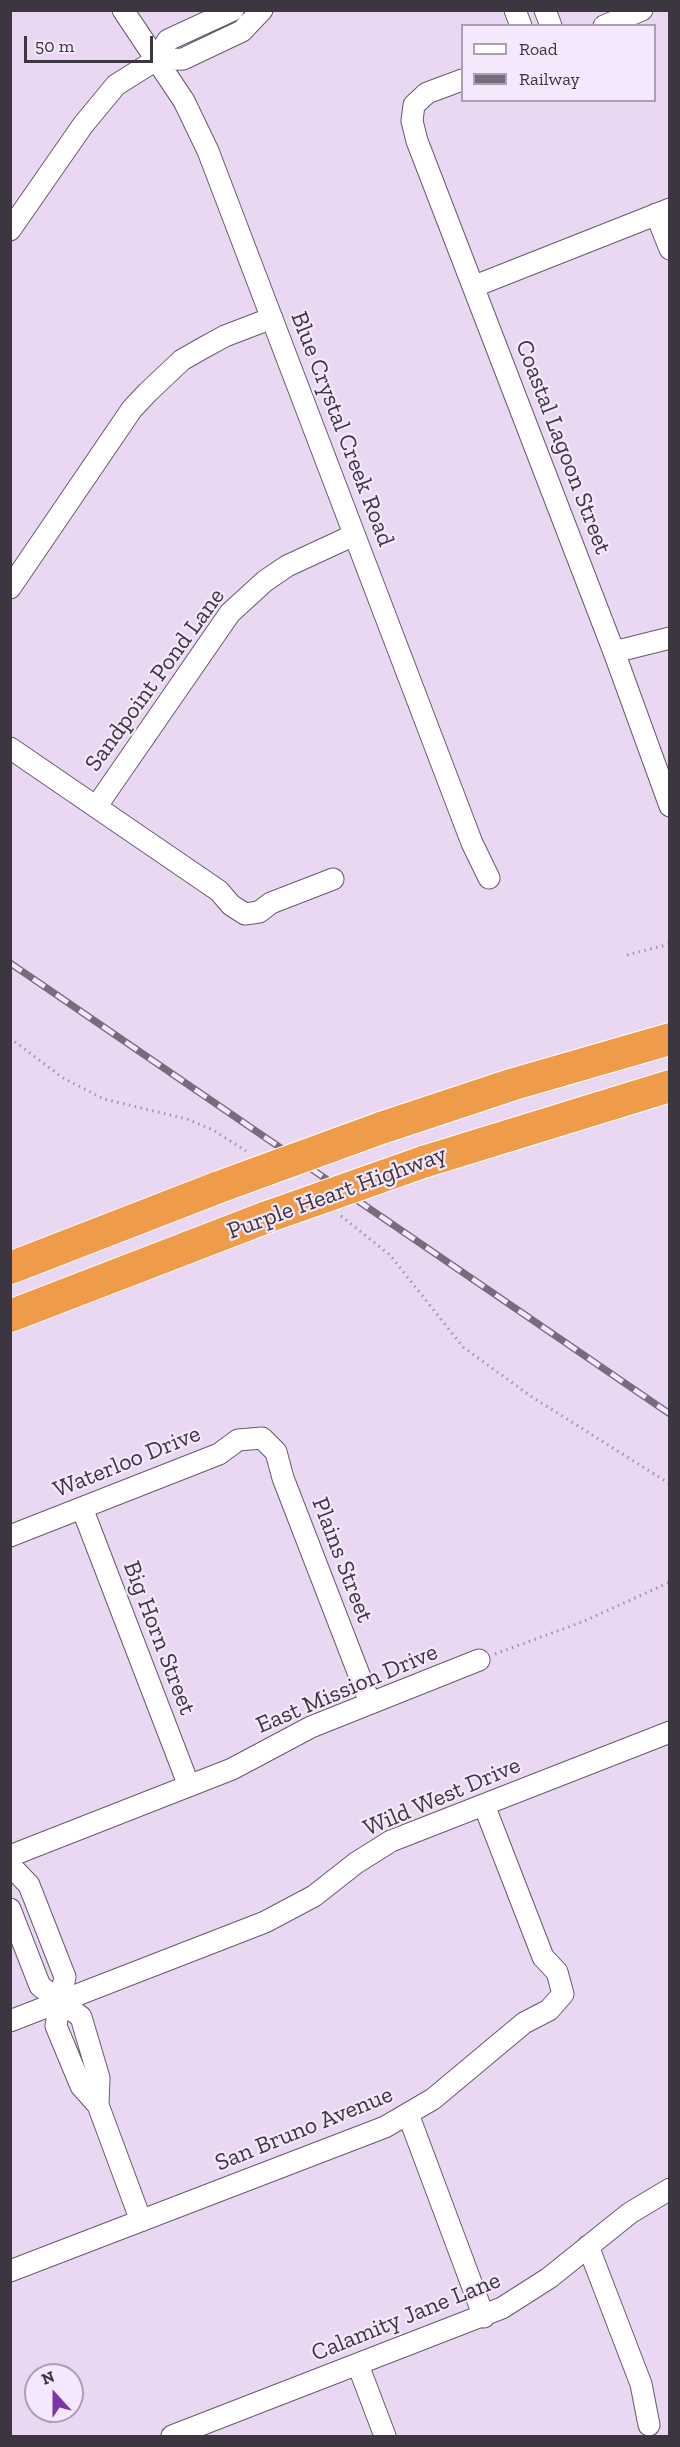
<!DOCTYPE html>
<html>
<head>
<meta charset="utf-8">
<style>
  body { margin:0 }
  #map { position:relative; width:680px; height:2447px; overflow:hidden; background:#ead8f2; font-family:"Zilla Slab",serif }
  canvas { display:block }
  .frame { position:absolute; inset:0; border:12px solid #3c3640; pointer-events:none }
  .legend { position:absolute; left:461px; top:24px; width:195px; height:78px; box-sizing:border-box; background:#f5e7fc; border:2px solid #aba0b1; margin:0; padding:8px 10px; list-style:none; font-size:18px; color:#3c3640 }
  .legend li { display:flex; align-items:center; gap:12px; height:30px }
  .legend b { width:30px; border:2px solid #aba0b1 }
  .north { position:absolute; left:24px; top:2363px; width:60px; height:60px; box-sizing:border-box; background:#f5e7fc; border:2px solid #aba0b1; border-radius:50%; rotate:339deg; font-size:16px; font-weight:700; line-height:24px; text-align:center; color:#3c3640 }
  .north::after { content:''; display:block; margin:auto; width:21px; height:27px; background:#7d36a8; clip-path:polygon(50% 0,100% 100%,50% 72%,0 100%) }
  .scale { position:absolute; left:24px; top:36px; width:129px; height:27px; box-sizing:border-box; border:3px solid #3c3640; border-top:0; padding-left:8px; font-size:18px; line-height:21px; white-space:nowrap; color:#3c3640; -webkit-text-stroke:4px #f5e7fc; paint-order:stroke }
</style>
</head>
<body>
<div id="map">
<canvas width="680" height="2447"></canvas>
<div class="frame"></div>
<ul class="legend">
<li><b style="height:8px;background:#fff"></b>Road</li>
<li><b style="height:8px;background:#766c7b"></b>Railway</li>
</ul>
<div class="north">N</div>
<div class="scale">50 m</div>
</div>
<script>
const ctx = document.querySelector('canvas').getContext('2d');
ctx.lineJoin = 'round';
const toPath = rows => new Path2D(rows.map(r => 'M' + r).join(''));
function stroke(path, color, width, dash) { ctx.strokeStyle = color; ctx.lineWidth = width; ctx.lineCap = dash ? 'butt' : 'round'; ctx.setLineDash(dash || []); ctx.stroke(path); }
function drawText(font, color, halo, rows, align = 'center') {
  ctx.font = font + ' "Zilla Slab",serif'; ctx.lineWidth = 4.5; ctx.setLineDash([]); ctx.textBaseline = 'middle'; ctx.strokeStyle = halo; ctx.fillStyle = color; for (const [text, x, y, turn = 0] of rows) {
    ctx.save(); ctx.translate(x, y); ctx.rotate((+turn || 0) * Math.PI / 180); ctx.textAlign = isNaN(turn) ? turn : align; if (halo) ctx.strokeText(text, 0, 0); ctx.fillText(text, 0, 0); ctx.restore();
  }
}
const minor = toPath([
  [123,10,184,101,208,151,472,843,489,878],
  [515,10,521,26],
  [545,10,551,26],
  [604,26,642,10],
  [156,60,168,40,233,10],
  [462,80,427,93,414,105,412,121,417,141,614,652,670,806],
  [656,214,670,249],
  [10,230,83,125,116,85,156,60,183,59,242,31,262,10],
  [475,286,670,209],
  [10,588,132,409,148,392,182,360,203,348,225,336,272,318],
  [614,652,670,638],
  [10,748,219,891,231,905,245,914,259,912,271,903,333,879],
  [96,807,230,613,265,581,287,566,354,535],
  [82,1508,189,1786],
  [10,1536,219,1454,238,1440,262,1438,276,1452,283,1478,370,1703],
  [10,1856,232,1769,311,1727,479,1660],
  [10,1865,29,1885,65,1977,60,2001,81,2017,99,2078,98,2105],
  [10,1909,40,1986,60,2001,56,2026,81,2086,98,2105,141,2221],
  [10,2021,265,1922,314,1896,356,1863,391,1841,670,1732],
  [408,2114,484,2317],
  [588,2246,641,2384,649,2425],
  [10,2271,385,2127,433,2099,524,2023,549,2010,563,1994,557,1972,543,1957,484,1805],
  [358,2365,385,2436],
  [172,2436,502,2308,549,2278,630,2213,670,2189]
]);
const highway = toPath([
  [381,1128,514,1084,670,1039],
  [423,1162,670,1086],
  [10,1268,219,1187],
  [10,1316,267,1217]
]);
stroke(minor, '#68596f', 23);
stroke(highway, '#fff', 34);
stroke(toPath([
  [627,955,670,944],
  [10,1038,63,1078,104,1099,187,1119,213,1130,246,1151],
  [341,1216,390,1255,463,1347,529,1395,670,1484],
  [495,1654,582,1622,670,1582]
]), '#a295a8', 3, [1.5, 4.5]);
stroke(minor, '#fff', 21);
stroke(highway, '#ef9c4a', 32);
const rail = toPath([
  [10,963,670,1414]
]);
stroke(rail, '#766c7b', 7);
stroke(rail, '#f5e7fc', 4.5, [14]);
const highwayBridge = toPath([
  [219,1187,381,1128],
  [267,1217,423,1162]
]);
stroke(highwayBridge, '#fff', 34, []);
stroke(highwayBridge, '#ef9c4a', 32);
drawText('24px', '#3c3640', '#f5e7fc', [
  ["Blue Crystal Creek Road",342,429,69],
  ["Coastal Lagoon Street",563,447,69],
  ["Sandpoint Pond Lane",155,680,-54],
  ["Purple Heart Highway",337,1193,-20],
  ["Waterloo Drive",127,1462,-22],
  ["Plains Street",342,1560,69],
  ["Big Horn Street",159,1638,69],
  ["East Mission Drive",347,1689,-23],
  ["Wild West Drive",442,1797,-23],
  ["San Bruno Avenue",304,2129,-22],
  ["Calamity Jane Lane",406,2317,-22]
]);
</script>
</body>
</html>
